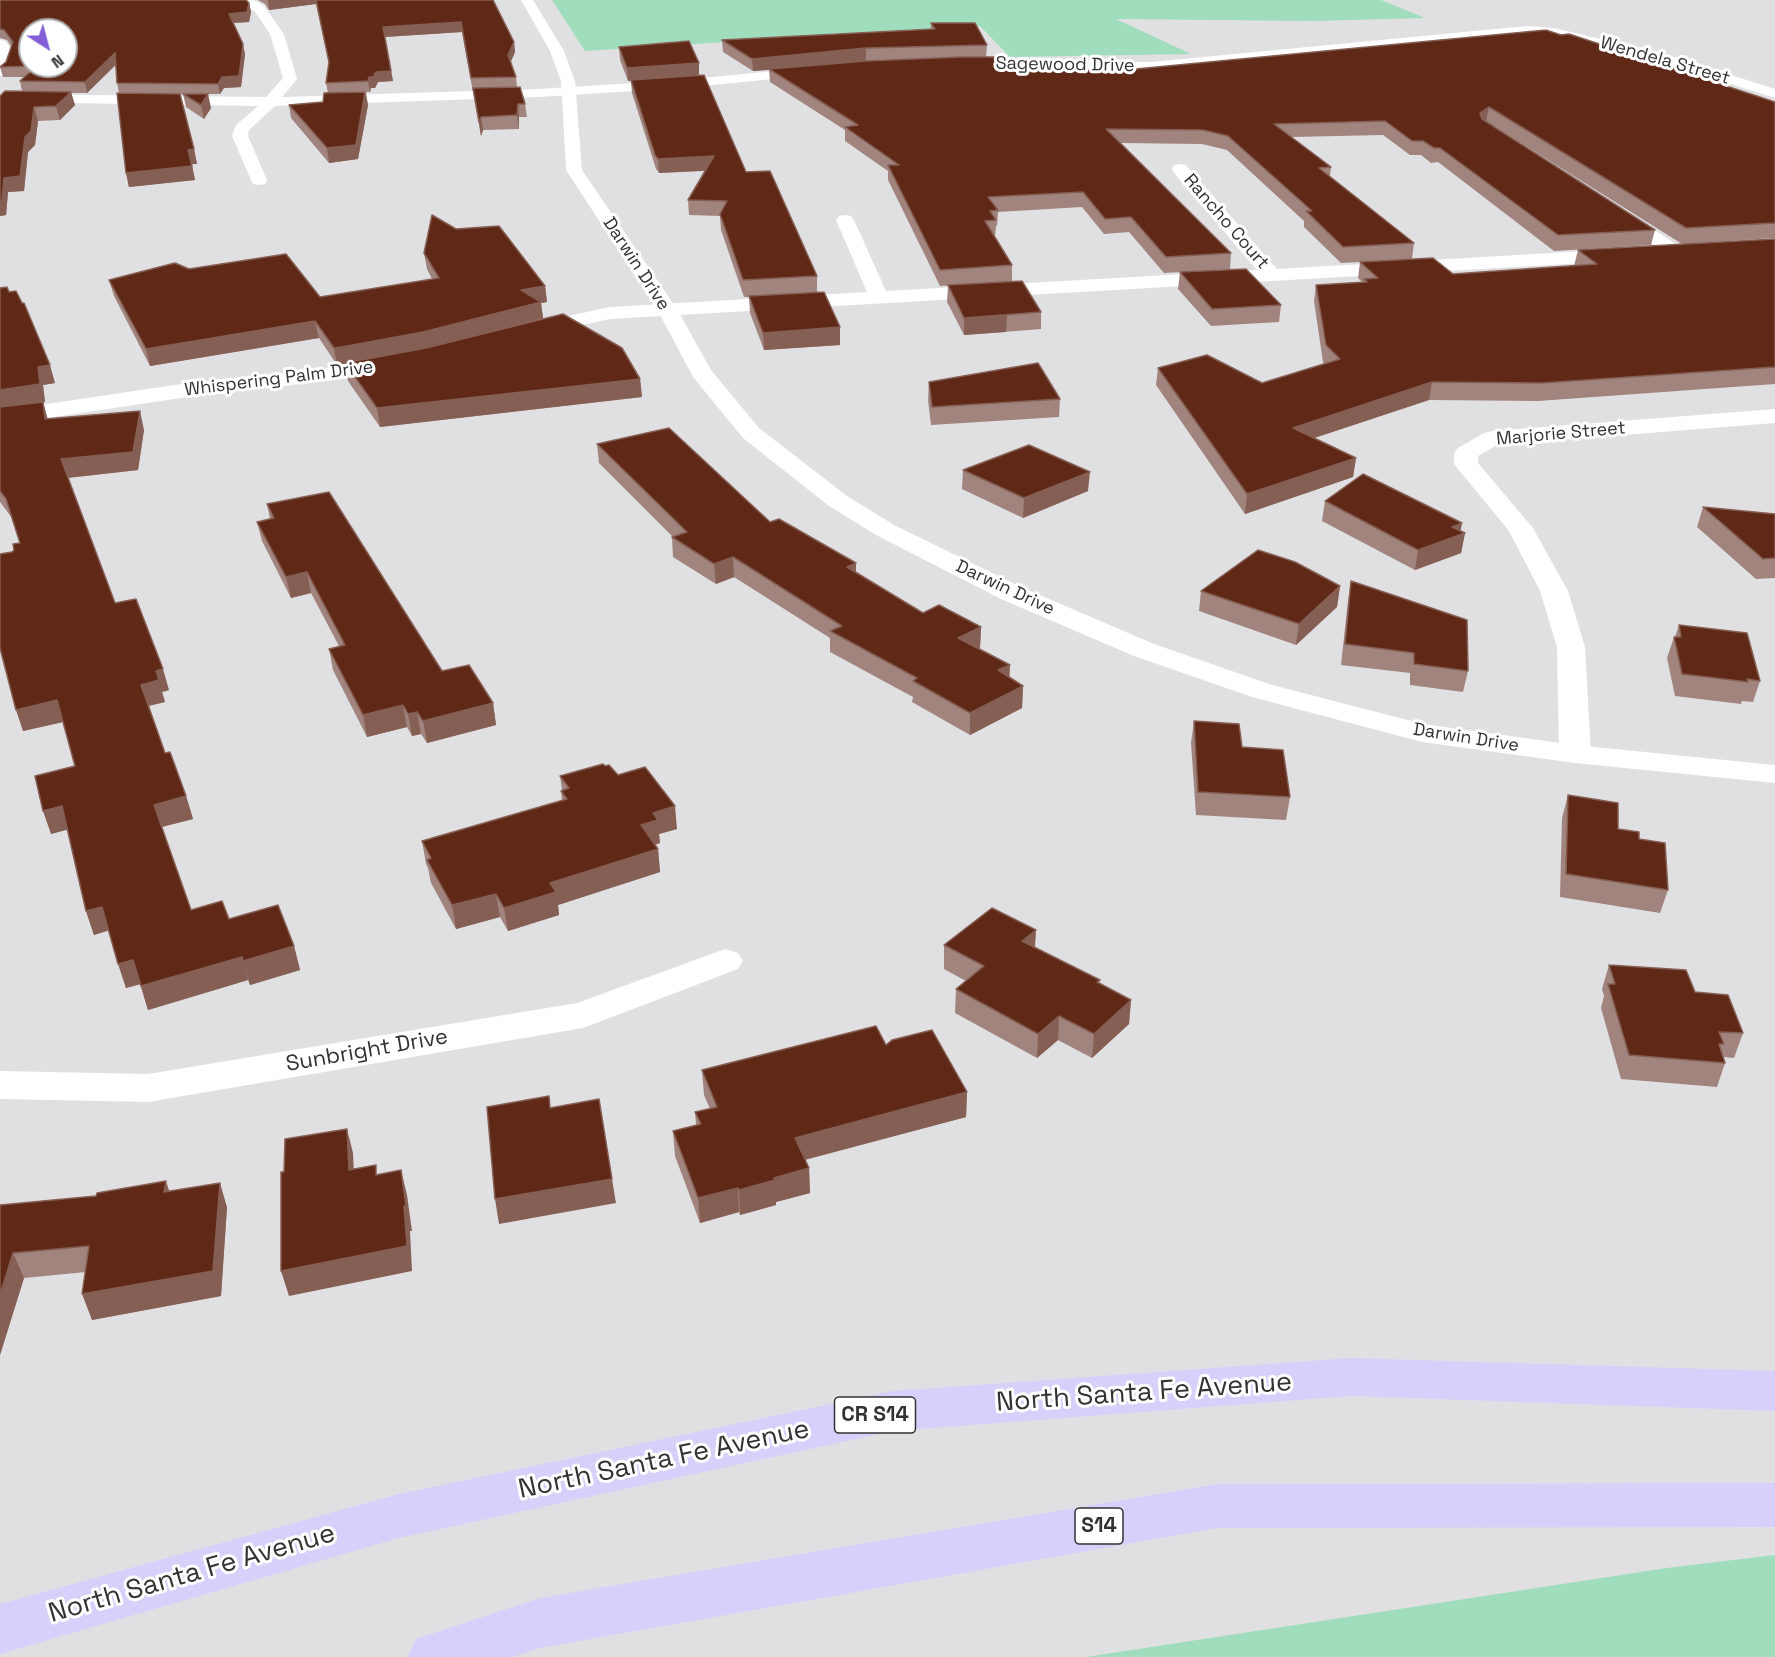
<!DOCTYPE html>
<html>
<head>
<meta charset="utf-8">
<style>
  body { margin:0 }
  #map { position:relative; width:1775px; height:1657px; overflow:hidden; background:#e0e0e3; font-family:"Space Grotesk",sans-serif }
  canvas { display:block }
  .north { position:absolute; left:18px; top:18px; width:60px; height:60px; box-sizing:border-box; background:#fff; border:2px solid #adadad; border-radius:50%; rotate:144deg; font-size:16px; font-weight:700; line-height:24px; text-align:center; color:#323233 }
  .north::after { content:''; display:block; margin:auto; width:21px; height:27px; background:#825dd7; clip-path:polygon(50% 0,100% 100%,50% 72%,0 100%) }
</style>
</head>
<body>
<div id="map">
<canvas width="1775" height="1657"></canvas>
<div class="north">N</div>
</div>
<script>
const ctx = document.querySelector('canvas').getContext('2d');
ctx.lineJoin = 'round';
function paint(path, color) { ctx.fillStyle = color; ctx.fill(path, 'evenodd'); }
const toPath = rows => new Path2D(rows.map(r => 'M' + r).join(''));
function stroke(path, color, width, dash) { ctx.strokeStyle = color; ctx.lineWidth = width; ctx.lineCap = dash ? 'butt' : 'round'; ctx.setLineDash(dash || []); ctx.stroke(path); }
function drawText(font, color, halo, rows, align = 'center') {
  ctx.font = font + ' "Space Grotesk",sans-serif'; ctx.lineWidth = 6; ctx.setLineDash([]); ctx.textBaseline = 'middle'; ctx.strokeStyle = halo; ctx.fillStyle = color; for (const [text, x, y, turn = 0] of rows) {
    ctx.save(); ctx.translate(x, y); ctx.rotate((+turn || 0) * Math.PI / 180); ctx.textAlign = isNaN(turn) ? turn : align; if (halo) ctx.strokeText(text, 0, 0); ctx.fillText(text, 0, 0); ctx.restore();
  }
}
paint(toPath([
  [552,0,1381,0,1425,18,1312,21,1116,19,1191,54,1010,57,980,26,585,51],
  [1775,1555,1775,1657,1086,1657,1667,1568]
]), '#9fddbc');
paint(toPath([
  [239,0,254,0,264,6,284,34,297,79,282,97,538,89,681,80,815,67,822,71,815,75,681,88,538,97,275,106,249,130,248,136,267,180,265,184,259,185,253,184,251,180,232,136,236,125,258,106,0,102,0,94,266,97,283,78,270,34,255,12,239,0],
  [1527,26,1554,28,1668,55,1775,89,1775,98,1658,61,1611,49,1554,36,1527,34,1151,70,953,68,946,64,953,60,1151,62,1527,26],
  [0,40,5,41,13,51,7,72,0,76,0,40],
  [1180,164,1186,165,1277,269,1620,249,1627,251,1629,255,1627,259,1620,261,610,319,529,336,522,334,519,330,522,326,610,307,867,292,836,220,839,216,845,215,851,216,854,220,886,291,1257,270,1174,173,1172,169,1174,165,1180,164],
  [1617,207,1623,208,1687,252,1685,256,1671,256,1611,216,1608,212,1611,208,1617,207],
  [389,359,397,360,400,365,397,370,350,378,188,397,0,425,0,411,188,383,350,366,389,359],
  [1775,409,1775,423,1497,445,1478,456,1478,463,1533,528,1568,591,1585,647,1591,754,1586,761,1575,763,1564,761,1559,754,1557,647,1540,591,1509,531,1454,464,1454,453,1458,448,1484,433,1492,431,1775,409],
  [725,949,738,953,743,961,738,969,583,1028,148,1102,0,1099,0,1071,148,1074,577,1003,725,949]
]), '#fff');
paint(toPath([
  [521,0,533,0,564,51,575,81,582,170,677,309,711,370,759,428,847,496,894,525,1021,587,1154,644,1272,685,1423,724,1575,745,1775,765,1775,783,1575,763,1422,742,1252,697,1134,656,1001,599,876,535,829,506,743,438,693,377,657,309,566,170,561,81,550,51,521,0]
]), '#fff');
paint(toPath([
  [1351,1358,1775,1371,1775,1411,1351,1396,893,1431,399,1538,0,1654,0,1604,399,1494,893,1391,1351,1358],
  [1775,1483,1775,1527,1217,1528,540,1648,512,1657,408,1657,416,1639,540,1598,1217,1484,1775,1483]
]), '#d7d0fb');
paint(toPath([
  [0,0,249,3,251,12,249,22,233,23,245,54,241,87,224,88,220,94,175,94,194,149,197,164,192,164,195,180,129,187,126,173,119,93,117,83,116,65,87,93,71,93,75,105,60,120,38,121,35,145,28,152,24,191,8,192,6,215,0,216,22,91,20,81,25,77,3,77,0,67,6,62,11,46,7,40,0,38],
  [258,0,493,0,514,42,515,52,511,62,516,77,517,87,525,104,527,117,519,117,519,129,483,130,481,136,462,32,385,37,393,81,378,82,375,88,371,88,370,92,366,92,368,105,358,159,329,163,291,118,289,105,323,102,328,93,326,83,329,63,316,4,269,10,265,4],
  [931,23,987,45,986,57,998,65,1059,71,1125,70,1561,35,1775,102,1775,238,1682,244,1486,121,1655,230,1651,245,1554,251,1438,162,1431,163,1421,155,1410,155,1383,135,1292,137,1331,167,1330,176,1414,243,1412,259,1341,263,1304,227,1304,221,1227,150,1202,144,1121,143,1231,253,1230,269,1164,273,1129,232,1104,234,1082,207,998,212,997,226,996,226,995,236,994,236,1012,265,1012,282,940,286,888,180,888,171,845,141,845,130,770,82,769,70,753,71,723,52,722,40,931,29],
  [619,47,699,63,699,75,746,172,817,276,817,293,840,327,840,345,764,350,750,313,749,297,744,297,721,230,720,216,689,215,688,200,705,171,659,173,656,169,632,93,631,81,628,81,620,60],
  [183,94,211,108,204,119,186,107],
  [1775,239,1775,384,1538,401,1429,400,1314,438,1356,458,1353,477,1245,514,1156,385,1158,368,1262,383,1325,364,1323,362,1314,301,1316,285,1362,282,1358,278,1360,262,1453,274,1574,266,1578,250],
  [424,253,545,286,547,302,541,303,543,318,640,379,642,397,380,427,348,381,345,364,337,365,319,338,150,366,114,296,109,280,189,269,320,297,432,279,427,269],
  [1180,272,1281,305,1279,322,1211,326,1178,289],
  [948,285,1041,312,1041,329,964,335,947,302],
  [0,288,55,383,43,385,45,402,43,402,47,418,144,430,138,470,68,478,115,603,169,690,162,692,165,702,149,706,165,753,186,796,193,819,162,827,191,910,229,919,294,946,300,970,250,985,248,980,148,1010,140,984,126,988,109,930,94,935,86,911,68,829,51,834,75,766,63,722,23,731,12,552,20,543,12,518,0,502],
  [929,382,1060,399,1059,417,931,425,928,400],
  [597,444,770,522,923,613,981,627,980,648,979,648,1010,665,1009,677,1023,686,1022,708,970,735,912,702,913,697,830,652,830,638,734,577,716,584,673,557,672,537,673,537,599,463],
  [963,470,1088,491,1023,518,962,489],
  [1325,501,1460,531,1465,533,1461,553,1415,570,1322,521],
  [267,504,442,671,493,703,496,725,427,743,421,734,412,736,407,727,367,737,333,670,329,649,339,646,311,593,291,598,262,541,257,522,270,519],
  [1703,507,1775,514,1775,578,1756,579,1697,527],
  [1351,581,1468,671,1463,692,1410,685,1410,673,1341,665,1348,601],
  [1340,586,1337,607,1296,645,1199,611,1201,591],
  [1679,625,1760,681,1753,702,1742,701,1741,704,1675,696,1667,658,1674,637,1675,637],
  [1194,721,1242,747,1290,797,1286,820,1196,815,1191,743],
  [605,766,618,775,677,829,659,834,660,843,655,845,658,849,660,872,558,905,559,915,508,931,500,917,456,929,431,883,428,868,426,864,422,841,562,801,561,791,562,790,560,776],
  [1568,795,1618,829,1639,839,1668,890,1660,913,1560,897,1562,818],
  [1036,930,1035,948,1100,980,1099,983,1131,1000,1129,1024,1092,1058,1058,1040,1037,1058,955,1013,956,989,966,981,944,969,944,945],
  [1609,965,1695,992,1743,1033,1734,1058,1723,1057,1725,1063,1717,1087,1621,1079,1601,1008,1604,996,1602,989],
  [886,1045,967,1092,966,1117,805,1160,809,1168,810,1193,776,1202,776,1205,740,1215,739,1212,700,1223,675,1156,673,1131,696,1125,695,1112,710,1109,704,1095,702,1070],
  [169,1191,227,1207,221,1296,92,1320,86,1272,24,1278,0,1355,0,1205]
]), '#a0847d');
paint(toPath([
  [268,0,316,0,316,4,269,10],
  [249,3,251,12,249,22,231,23,229,14],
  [461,22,462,32,384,37,383,27],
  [514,42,515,52,509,65,508,55],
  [243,44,245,54,241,87,224,88,220,94,218,84],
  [866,48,866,61,753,71,752,59],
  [115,53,117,63,87,93,85,82],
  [699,63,699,76,628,81,627,68],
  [391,71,393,81,378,82,375,88,371,88,370,92,368,81,369,77,376,72],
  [71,92,75,105,60,120,56,106],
  [365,92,368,105,358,159,329,163,327,148],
  [208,94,211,108,204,119,201,105],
  [518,104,519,117,519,129,517,115],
  [34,107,38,121,35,145,28,152,24,191,8,192,6,215,0,216,0,201,4,178,25,137],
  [1489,107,1486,121,1477,127,1480,113],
  [481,117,483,130,481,136,479,122],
  [194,149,197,164,191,164,188,150],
  [714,156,714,170,659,173,658,159],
  [192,166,195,180,129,187,126,173],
  [545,286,547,302,541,303,543,318,425,349,350,364,337,365,334,348,521,290],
  [1007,315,1006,332,964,335,964,318],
  [315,321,319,338,150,366,146,349],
  [840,327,840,345,764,350,763,333],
  [50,365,55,383,43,385,45,402,43,402,48,420,45,419,0,409,0,390,38,367],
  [640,379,642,397,380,427,377,408],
  [1432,382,1429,400,1290,446,1293,428],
  [140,411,144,430,138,470,66,478,61,459],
  [1356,458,1353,477,1245,514,1247,494],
  [1090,472,1088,491,1023,518,1024,498],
  [1462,523,1460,535,1465,533,1461,553,1415,570,1418,550,1452,527],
  [733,557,734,577,716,584,714,564],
  [856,563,856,584,847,567],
  [307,572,311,593,291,598,286,577],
  [1340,586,1337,607,1296,645,1299,624],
  [981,627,980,648,958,659,958,638],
  [1010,665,1009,686,998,670],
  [163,669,169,690,162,692,165,702,147,706,141,685,156,671],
  [1023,686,1022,708,970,735,970,713],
  [57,700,63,722,23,731,16,710],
  [493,703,496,725,427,743,423,721],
  [403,705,407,727,367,737,363,715],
  [417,712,421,734,412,736,408,714],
  [186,796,193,819,161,827,154,805],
  [62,806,70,829,51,834,43,811],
  [675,806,677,829,659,834,660,843,643,848,641,825,653,813],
  [658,849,660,872,558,905,559,915,508,931,504,908,550,883],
  [496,894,500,917,456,929,452,905],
  [102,907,110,930,94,935,86,911],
  [1036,930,1034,954,1022,941],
  [294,946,300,970,250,985,243,961],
  [242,957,248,980,148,1010,141,986],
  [133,960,141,984,126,988,118,964],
  [1131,1000,1129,1024,1092,1058,1094,1034],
  [1059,1016,1058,1040,1037,1058,1038,1034],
  [967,1092,966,1117,796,1162,795,1138],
  [347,1129,353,1153,355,1195,349,1170],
  [809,1168,810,1193,776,1202,776,1205,740,1215,739,1190,774,1178],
  [401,1170,407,1195,412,1231,410,1231,412,1271,289,1296,281,1271],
  [612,1179,616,1203,499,1224,495,1199],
  [166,1181,174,1206,164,1192],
  [220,1183,227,1207,221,1296,92,1320,82,1294],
  [738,1188,739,1212,700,1223,698,1198],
  [13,1253,24,1278,0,1355,0,1295]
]), '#865f54');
const building = toPath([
  [0,0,246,0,249,3,247,12,229,14,243,44,239,76,222,77,218,84,117,83,115,53,85,82,20,81,37,66,66,66,66,30,30,30,30,66,34,66,0,67,6,62,13,42,4,30,0,29,0,0],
  [316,0,493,0,514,42,508,55,516,77,471,78,461,22,383,27,391,71,376,72,373,77,369,77,368,81,326,83,329,62,316,0],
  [931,23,975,23,987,45,866,48,752,59,722,40,935,29,931,23],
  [1546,30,1561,35,1569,34,1775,102,1774,102,1775,103,1775,223,1686,228,1489,107,1480,113,1482,119,1655,230,1558,235,1440,148,1434,148,1423,141,1412,141,1385,121,1274,124,1331,167,1319,168,1414,243,1343,247,1306,211,1312,211,1228,136,1203,130,1106,129,1231,253,1166,257,1131,217,1105,219,1083,192,988,197,998,210,990,211,996,220,985,221,1012,265,940,270,888,165,899,165,845,127,858,125,769,69,866,61,961,57,994,57,998,65,1035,65,1035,68,1059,68,1059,71,1125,70,1546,30],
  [689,41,699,63,627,68,619,47,689,41],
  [704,75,746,172,770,171,817,276,743,280,720,214,727,201,688,200,714,156,658,159,655,155,631,80,704,75],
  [520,87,525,104,518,104,517,115,481,117,479,122,473,88,520,87],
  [5,91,71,92,56,106,34,107,31,131,25,137,20,176,4,178,2,200,0,201,0,96,5,91],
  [365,92,356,145,327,148,289,105,323,102,324,93,365,92],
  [117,93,180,94,194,149,188,150,192,166,126,173,117,93],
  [183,94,208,94,201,105,183,94],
  [432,215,456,229,499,226,545,286,521,290,541,302,423,332,347,346,334,348,315,321,146,349,109,280,175,263,189,269,286,254,320,297,439,278,424,253,432,215],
  [1775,239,1775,367,1542,383,1432,382,1293,428,1356,458,1247,494,1158,368,1207,355,1262,383,1340,359,1326,345,1316,285,1367,282,1364,279,1378,278,1360,262,1433,258,1453,274,1597,264,1578,250,1775,239],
  [1246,269,1281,305,1212,309,1180,272,1246,269],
  [1022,281,1041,312,964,318,948,285,1022,281],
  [7,287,9,292,16,291,22,303,24,303,50,365,38,367,40,384,0,390,0,288,7,287],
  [824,292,840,327,763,333,749,296,824,292],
  [563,314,622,348,640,379,377,408,345,363,426,348,563,314],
  [1038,363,1060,399,932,407,929,382,1038,363],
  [43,402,45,419,140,411,133,452,61,459,115,603,136,599,163,669,156,671,159,680,141,685,165,753,170,752,186,796,154,805,191,910,222,901,229,919,278,905,294,946,243,961,242,957,141,986,133,960,118,964,102,907,86,911,62,806,43,811,35,776,75,766,57,700,16,710,0,648,0,554,12,552,14,550,13,544,20,543,6,499,0,491,0,407,43,402],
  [669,428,770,522,779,519,856,563,847,567,923,613,939,605,981,627,958,638,1010,665,998,670,1023,686,970,713,913,681,917,678,830,631,842,626,733,557,714,564,672,537,687,532,597,444,669,428],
  [1029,445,1090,472,1024,498,963,470,1029,445],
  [1363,474,1462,523,1452,527,1465,533,1418,550,1325,501,1363,474],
  [329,492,442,671,469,665,493,703,423,721,417,712,408,714,403,705,363,715,329,649,345,645,307,572,286,577,257,522,274,518,267,504,329,492],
  [1703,507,1775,514,1775,558,1763,559,1703,507],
  [1258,550,1295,562,1340,586,1299,624,1201,591,1258,550],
  [1351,581,1467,620,1468,671,1414,664,1414,653,1345,644,1351,581],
  [1679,625,1747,633,1760,681,1747,679,1748,682,1682,674,1674,637,1681,637,1679,625],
  [1194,721,1239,724,1242,747,1283,750,1290,797,1198,792,1194,721],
  [603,764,605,766,609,765,618,775,645,767,675,806,653,813,658,820,641,825,658,849,550,883,556,892,504,908,496,894,452,905,427,860,431,858,422,841,567,799,561,791,569,788,560,776,603,764],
  [1568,795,1618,803,1618,829,1639,832,1639,839,1665,843,1668,890,1566,874,1568,795],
  [992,908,1036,930,1022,941,1100,980,1097,982,1131,1000,1094,1034,1059,1016,1038,1034,956,989,984,966,944,945,992,908],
  [1609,965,1686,970,1695,992,1728,995,1743,1033,1719,1032,1724,1044,1719,1044,1725,1063,1629,1055,1608,984,1615,984,1609,965],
  [876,1026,886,1045,892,1040,932,1030,967,1092,795,1138,809,1168,774,1178,775,1180,739,1190,738,1188,698,1198,673,1131,701,1124,695,1112,717,1107,702,1070,876,1026],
  [549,1096,550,1108,599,1099,612,1179,495,1199,487,1107,549,1096],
  [347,1129,349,1170,376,1165,376,1175,401,1170,406,1206,404,1206,407,1246,281,1271,281,1172,284,1172,285,1139,347,1129],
  [166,1181,164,1192,220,1183,213,1271,82,1294,89,1246,13,1253,0,1295,0,1205,96,1196,97,1193,166,1181]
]);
paint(building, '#5f2817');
stroke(building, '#865f54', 1.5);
drawText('18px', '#323233', '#fff', [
  ["Wendela Street",1665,61,16],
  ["Sagewood Drive",1065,65,1],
  ["Rancho Court",1226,222,49],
  ["Darwin Drive",636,264,57],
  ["Whispering Palm Drive",279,379,-7],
  ["Marjorie Street",1561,434,-5],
  ["Darwin Drive",1005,588,25],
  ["Darwin Drive",1466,738,9]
]);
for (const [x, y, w] of [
  [875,1415,81],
  [1099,1526,48]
]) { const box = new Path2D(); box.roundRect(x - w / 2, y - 18, w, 36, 4.5); ctx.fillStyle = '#fff'; ctx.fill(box); stroke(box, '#323233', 1.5); }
drawText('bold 21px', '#323233', null, [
  ["CR S14",875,1415],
  ["S14",1099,1526]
]);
drawText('22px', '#323233', '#fff', [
  ["Sunbright Drive",367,1051,-10]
]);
drawText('27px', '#323233', '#fff', [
  ["North Santa Fe Avenue",1144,1393,-4],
  ["North Santa Fe Avenue",664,1460,-12],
  ["North Santa Fe Avenue",192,1574,-16]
]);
</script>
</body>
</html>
